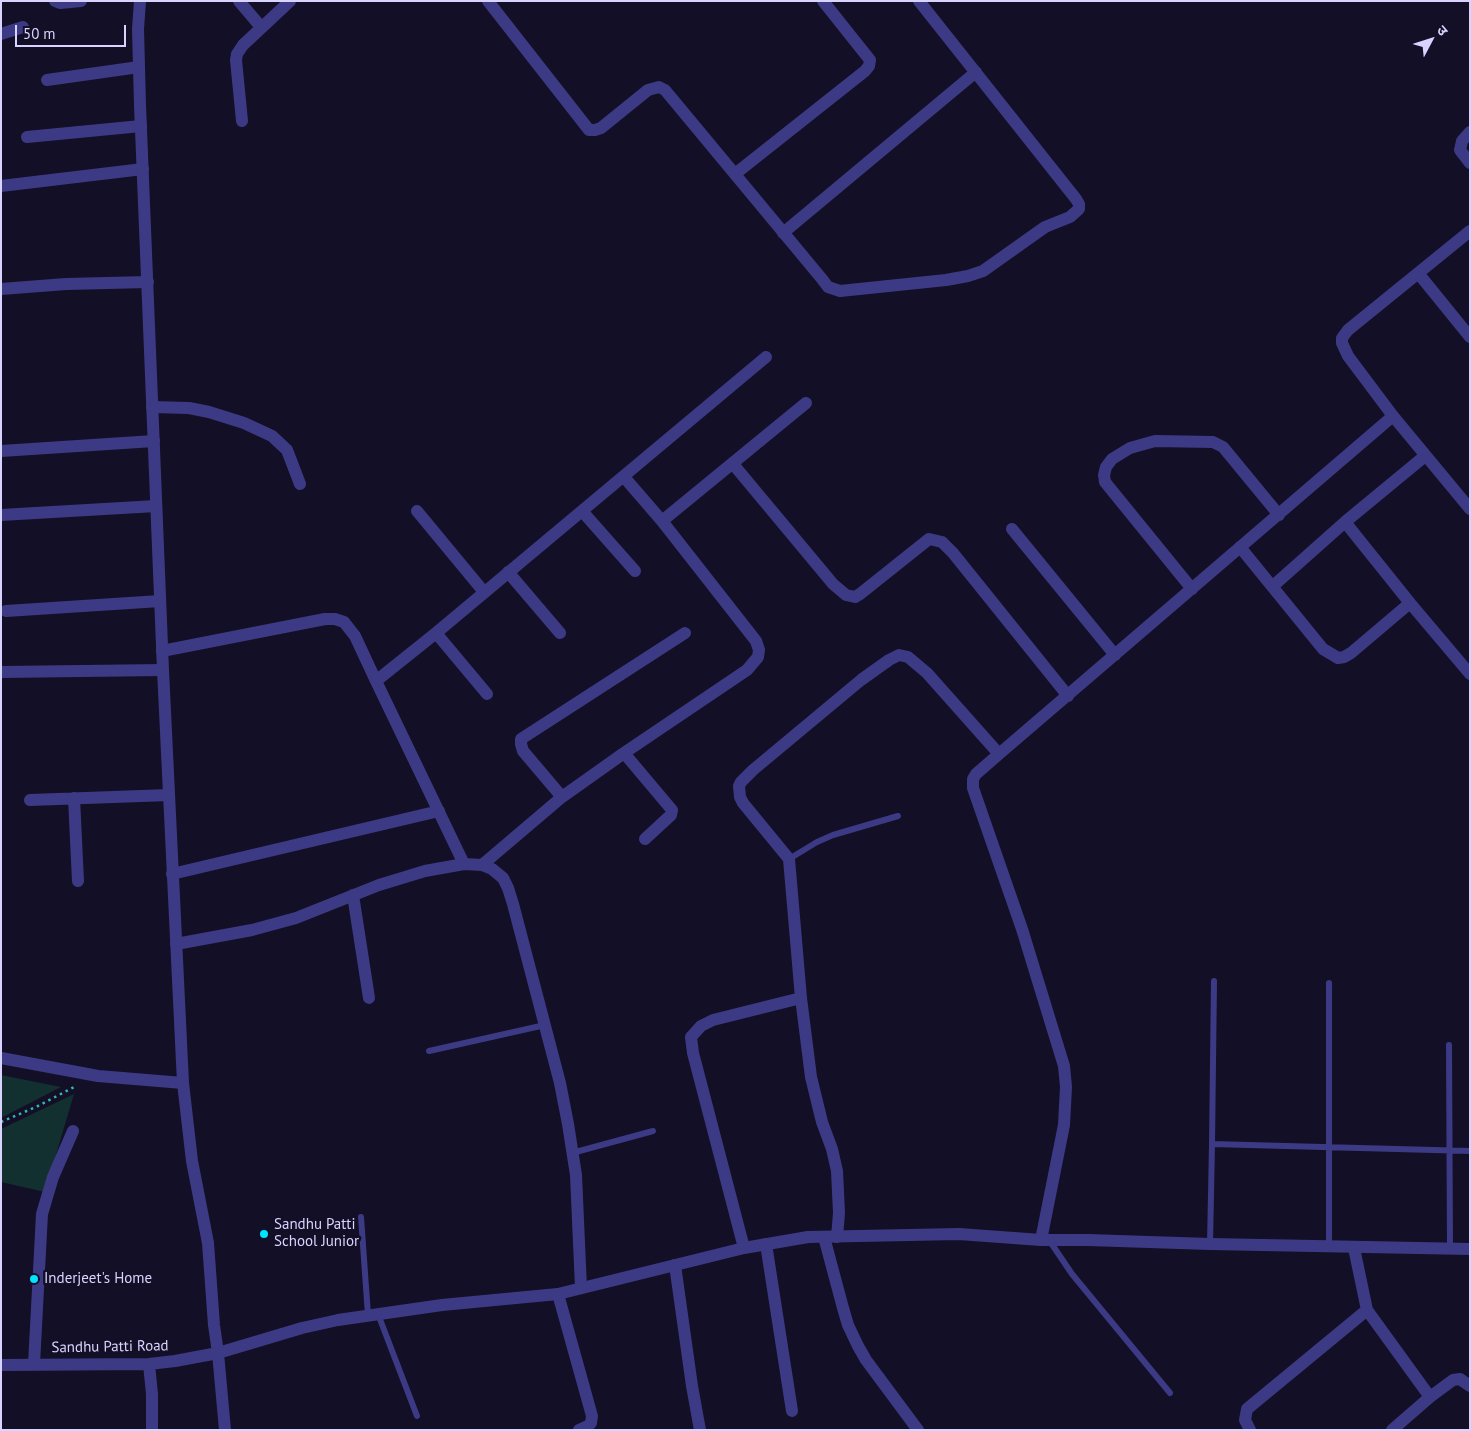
<!DOCTYPE html>
<html>
<head>
<meta charset="utf-8">
<style>
  body { margin:0 }
  #map { position:relative; width:1471px; height:1431px; overflow:hidden; background:#130f26; font-family:"PT Sans","Noto Sans Devanagari",sans-serif }
  canvas { display:block }
  .frame { position:absolute; inset:0; border:2px solid #d9d4ff; pointer-events:none }
  .north { position:absolute; left:1406px; top:15px; width:50px; height:50px; -webkit-text-stroke:4px #130f26; paint-order:stroke; rotate:50deg; font-size:14px; font-weight:700; line-height:20px; text-align:center; color:#d9d4ff }
  .north::after { content:''; display:block; margin:auto; width:18px; height:22px; background:#d9d4ff; clip-path:polygon(50% 0,100% 100%,50% 72%,0 100%) }
  .scale { position:absolute; left:15px; top:25px; width:111px; height:22px; box-sizing:border-box; border:2px solid #d9d4ff; border-top:0; padding-left:6px; font-size:15px; line-height:18px; white-space:nowrap; color:#d9d4ff; -webkit-text-stroke:4px #130f26; paint-order:stroke }
</style>
</head>
<body>
<div id="map">
<canvas width="1471" height="1431"></canvas>
<div class="frame"></div>
<div class="north">उ</div>
<div class="scale">50 m</div>
</div>
<script>
const ctx = document.querySelector('canvas').getContext('2d');
ctx.lineJoin = 'round';
function paint(path, color) { ctx.fillStyle = color; ctx.fill(path, 'evenodd'); }
const toPath = rows => new Path2D(rows.map(r => 'M' + r).join(''));
function stroke(path, color, width, dash) { ctx.strokeStyle = color; ctx.lineWidth = width; ctx.lineCap = dash ? 'butt' : 'round'; ctx.setLineDash(dash || []); ctx.stroke(path); }
function drawText(font, color, halo, rows, align = 'center') {
  ctx.font = font + ' "PT Sans",sans-serif'; ctx.lineWidth = 5; ctx.setLineDash([]); ctx.textBaseline = 'middle'; ctx.strokeStyle = halo; ctx.fillStyle = color; for (const [text, x, y, turn = 0] of rows) {
    ctx.save(); ctx.translate(x, y); ctx.rotate((+turn || 0) * Math.PI / 180); ctx.textAlign = isNaN(turn) ? turn : align; if (halo) ctx.strokeText(text, 0, 0); ctx.fillText(text, 0, 0); ctx.restore();
  }
}
paint(toPath([
  [1,1075,61,1087,1,1118],
  [74,1094,45,1192,1,1182,1,1129]
]), '#12302f');
stroke(toPath([
  [1,1122,36,1107,76,1086]
]), '#2fb8b0', 2.5, [2.5, 4]);
stroke(toPath([
  [789,859,817,842,833,835,898,816],
  [1449,1045,1450,1249],
  [429,1051,545,1025],
  [1212,1144,1214,981],
  [572,1153,653,1131],
  [361,1217,368,1315],
  [1049,1240,1072,1274,1170,1393],
  [1210,1244,1212,1144,1470,1151],
  [1329,1246,1329,983],
  [378,1314,417,1416]
]), '#3d3a85', 6);
stroke(toPath([
  [55,1,60,3,81,1],
  [239,1,261,27],
  [488,1,589,130,595,130,601,128,648,90,659,87,665,90,822,279,828,287,840,291,946,280,968,276,983,271,1045,227,1070,217,1079,209,1079,204,1076,199,919,1],
  [1,34,23,27],
  [47,80,139,67],
  [242,121,236,60,237,54,243,45,290,1],
  [1470,132,1462,141,1460,150,1470,163],
  [27,137,141,126],
  [735,174,865,71,869,66,870,60,866,55,823,1],
  [1,186,143,169],
  [1470,231,1348,330,1342,338,1342,343,1348,356,1393,416,1470,509],
  [783,233,976,72],
  [1418,273,1470,337],
  [1,289,66,284,148,282],
  [152,407,189,408,209,412,244,423,272,436,287,450,300,484],
  [1,451,154,441],
  [733,464,833,584,846,595,855,597,860,594,929,539,942,542,953,553,1068,696],
  [417,511,484,592],
  [582,511,635,571],
  [1,515,156,506],
  [662,521,806,403],
  [1345,522,1410,603,1470,674],
  [1012,529,1115,655],
  [1240,547,1323,649,1338,658,1344,657,1351,653,1410,603],
  [508,572,560,633],
  [1273,586,1345,522,1425,456],
  [1192,589,1105,482,1104,475,1106,467,1112,459,1130,448,1155,441,1213,442,1223,447,1279,515],
  [6,611,160,601],
  [436,633,487,694],
  [162,651,325,619,335,619,344,622,355,636,376,681,436,633,766,357],
  [1,672,163,670],
  [376,681,464,864],
  [624,753,672,810,671,815,645,839],
  [562,797,523,751,521,744,521,739,685,633],
  [74,798,78,881],
  [30,800,169,795],
  [482,865,562,797,624,753,747,670,758,657,759,650,756,641,662,521,624,477],
  [172,874,439,811],
  [353,895,369,998],
  [176,944,252,930,296,918,379,885,425,871,464,864,482,865,492,869,503,878,508,888,513,904,560,1083,568,1124,576,1175,581,1288],
  [1,1058,98,1076,183,1083],
  [824,1237,843,1308,848,1325,858,1346,866,1360,918,1430],
  [837,1237,839,1213,837,1171,832,1149,822,1122,811,1077,801,998,789,859,743,803,740,797,739,786,741,782,753,770,861,680,889,660,899,655,908,657,927,673,999,754],
  [1041,1240,1064,1125,1066,1087,1064,1066,1022,929,973,788,973,779,976,774,999,754,1393,416],
  [766,1244,792,1411],
  [744,1248,693,1053,691,1037,701,1026,713,1020,801,998],
  [1354,1248,1367,1310,1430,1397],
  [675,1265,692,1386,700,1430],
  [558,1294,592,1416,591,1423,588,1426,579,1430],
  [34,1364,42,1214,53,1177,73,1131],
  [1250,1430,1245,1420,1247,1409,1367,1310],
  [1392,1430,1430,1397,1453,1380,1460,1379,1470,1386]
]), '#3d3a85', 12);
stroke(toPath([
  [140,1,138,29,140,105,163,670,183,1083,192,1161,208,1243,214,1325,218,1353,225,1430],
  [149,1364,152,1394,152,1430],
  [1,1365,149,1364,175,1361,218,1353,302,1328,338,1320,442,1305,558,1294,744,1248,808,1237,959,1234,1041,1240,1088,1240,1210,1244,1470,1249]
]), '#3d3a85', 12);
for (const [x, y, r, color] of [
  [264,1234,5,"#00e5ff"],
  [34,1279,5,"#00e5ff"]
]) { const dot = new Path2D(); dot.arc(x, y, r, 0, 2 * Math.PI); ctx.fillStyle = color; ctx.fill(dot); stroke(dot, '#130f26', 2); }
drawText('15px', '#d9d4ff', '#130f26', [
  ["Sandhu Patti",274,1225],
  ["School Junior",274,1242],
  ["Inderjeet's Home",44,1279]
], 'left');
drawText('15px', '#d9d4ff', '#130f26', [
  ["Sandhu Patti Road",110,1347,-1]
]);
</script>
</body>
</html>
